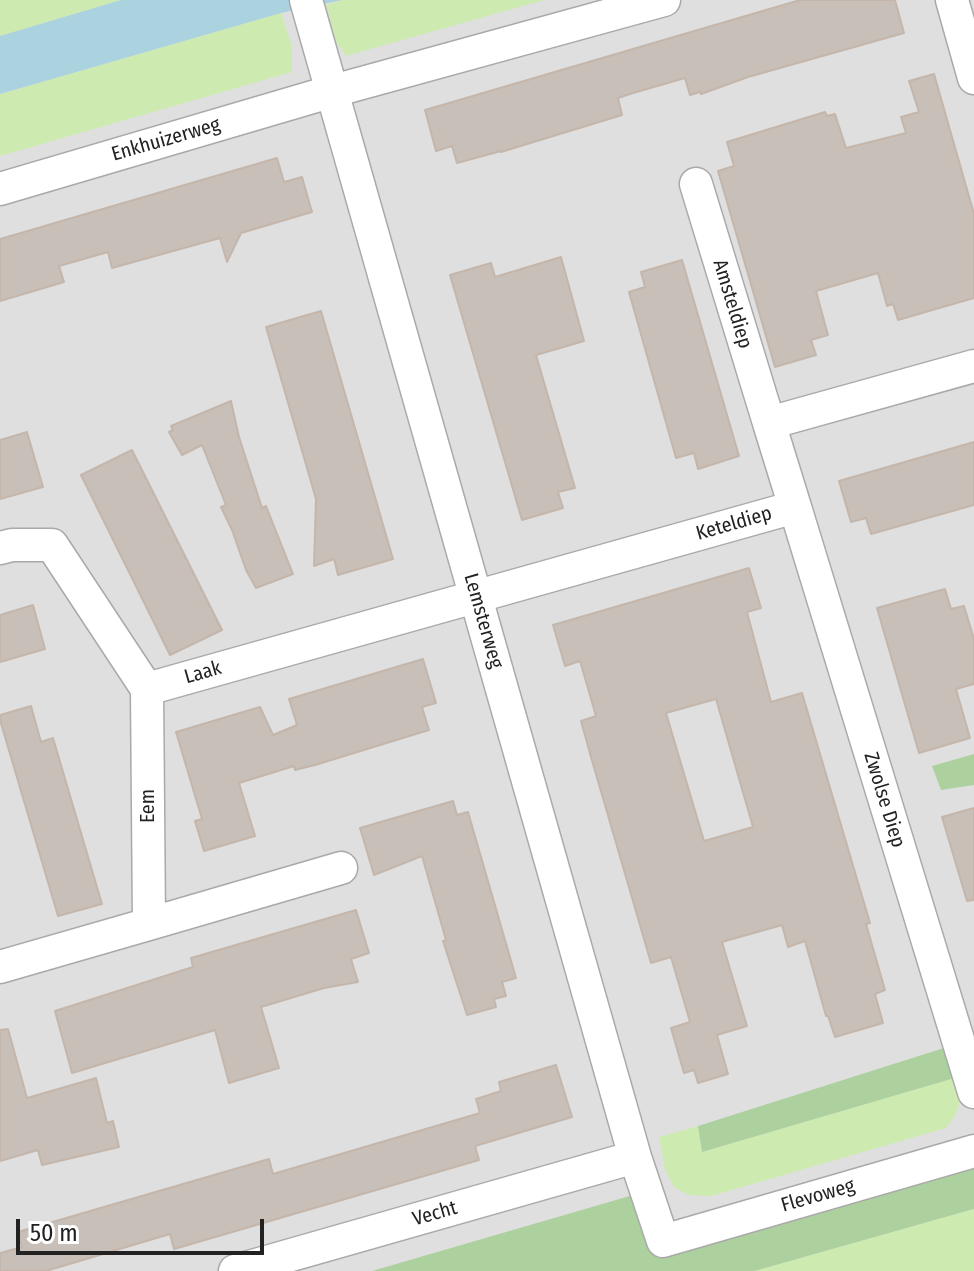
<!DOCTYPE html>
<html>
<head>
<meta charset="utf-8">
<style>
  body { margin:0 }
  #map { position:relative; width:974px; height:1271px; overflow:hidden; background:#f2efe9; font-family:"Fira Sans Condensed",sans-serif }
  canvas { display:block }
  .scale { position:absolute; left:16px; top:1219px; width:248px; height:36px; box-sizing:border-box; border:4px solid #222; border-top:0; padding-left:10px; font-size:24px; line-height:28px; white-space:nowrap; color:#222; -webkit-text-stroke:6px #fff; paint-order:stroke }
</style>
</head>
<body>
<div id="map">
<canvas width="974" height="1271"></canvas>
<div class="scale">50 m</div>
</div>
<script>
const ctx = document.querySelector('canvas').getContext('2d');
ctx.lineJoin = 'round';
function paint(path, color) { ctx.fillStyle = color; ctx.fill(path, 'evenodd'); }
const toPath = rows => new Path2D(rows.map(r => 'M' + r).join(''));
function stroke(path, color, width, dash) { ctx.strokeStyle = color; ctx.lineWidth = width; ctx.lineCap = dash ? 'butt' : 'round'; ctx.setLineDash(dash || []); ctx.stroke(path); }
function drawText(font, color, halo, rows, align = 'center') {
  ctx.font = font + ' "Fira Sans Condensed",sans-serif'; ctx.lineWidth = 7; ctx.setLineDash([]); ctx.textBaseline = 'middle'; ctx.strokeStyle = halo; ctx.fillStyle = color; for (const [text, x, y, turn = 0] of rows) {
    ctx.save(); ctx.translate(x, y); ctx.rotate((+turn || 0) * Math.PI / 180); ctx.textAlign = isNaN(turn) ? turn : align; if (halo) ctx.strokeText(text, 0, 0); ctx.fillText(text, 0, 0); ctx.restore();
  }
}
paint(toPath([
  [0,0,974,0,974,1184,669,1271,0,1271]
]), '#e0dfdf');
paint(toPath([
  [0,0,121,0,0,36],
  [342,0,544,0,346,56,336,42,326,5],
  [281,13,292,46,292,72,0,156,0,94],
  [958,1077,961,1099,955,1116,946,1128,711,1196,688,1195,674,1187,665,1170,659,1137,698,1126,702,1152],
  [974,1209,974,1271,755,1271]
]), '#cdebb0');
paint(toPath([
  [974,754,974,785,941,790,932,766],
  [947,1047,958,1077,702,1152,698,1126],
  [974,1168,974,1209,755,1271,372,1271,640,1193,681,1253]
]), '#add19e');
paint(toPath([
  [121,0,342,0,281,13,0,94,0,36]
]), '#aad3df');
const building = toPath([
  [800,0,895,0,904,33,748,77,701,94,700,92,690,95,685,78,633,93,618,98,622,115,501,152,501,151,457,163,452,146,436,151,425,110,800,0],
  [934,74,974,214,974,298,898,320,893,304,887,306,878,273,816,291,828,335,811,340,816,355,775,367,718,171,734,166,727,142,825,112,827,116,835,114,846,148,906,133,901,117,919,112,909,81,934,74],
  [277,158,284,182,302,177,312,212,241,233,227,262,220,238,112,268,108,252,59,266,64,282,0,301,0,239,277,158],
  [561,257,584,341,536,355,575,488,558,492,563,508,522,520,450,275,491,263,495,277,561,257],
  [682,260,739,456,698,469,694,453,676,458,629,292,645,287,641,272,682,260],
  [321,311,393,559,338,575,334,559,314,566,316,499,266,327,321,311],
  [231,401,239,437,262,508,266,506,293,574,256,588,246,570,232,530,221,507,226,505,202,445,182,455,169,432,173,430,171,426,231,401],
  [27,432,43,487,0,499,0,440,27,432],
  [974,442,974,505,871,534,866,518,851,522,839,481,974,442],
  [132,450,222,630,170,655,81,475,132,450],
  [749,568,761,608,747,612,771,702,802,693,870,923,866,924,885,990,875,994,883,1023,835,1037,828,1016,826,1016,805,941,788,947,782,925,722,942,747,1026,717,1035,728,1074,698,1083,694,1070,684,1073,671,1028,690,1022,671,957,651,963,591,757,581,721,596,716,580,661,565,666,553,625,749,568],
  [716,699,753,827,704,841,666,713,716,699],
  [945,589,951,609,964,606,974,639,974,684,956,689,970,738,919,753,877,608,945,589],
  [33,605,45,649,0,662,0,615,33,605],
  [423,659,436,703,422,707,429,730,315,765,295,770,294,766,239,783,255,836,204,851,195,821,202,819,176,732,260,707,273,735,297,725,289,699,423,659],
  [31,706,41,742,53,738,102,904,58,916,0,720,0,715,31,706],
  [453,801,457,815,468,812,516,978,502,982,506,996,494,999,496,1007,467,1015,443,941,446,940,422,856,374,875,360,828,453,801],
  [974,808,974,900,967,901,942,817,974,808],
  [356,910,369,953,351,959,358,982,324,988,261,1007,279,1068,229,1083,215,1030,72,1073,55,1011,193,967,191,958,356,910],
  [8,1029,27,1098,96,1078,107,1123,113,1121,119,1147,42,1165,38,1150,0,1161,0,1030,8,1029],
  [556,1065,572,1117,475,1146,479,1160,174,1249,170,1234,46,1271,0,1271,0,1253,22,1247,18,1232,269,1159,273,1174,480,1113,476,1099,501,1091,499,1082,556,1065]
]);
paint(building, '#c7bfb8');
stroke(building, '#c4b6ab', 2);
const minor = toPath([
  [306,0,635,1157,663,1241,974,1151],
  [952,0,974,78],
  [696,184,769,423],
  [0,189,333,91,664,0],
  [795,507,974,1092],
  [0,548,12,545,52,545,147,689,795,507,769,423,974,366],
  [149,924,341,868],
  [0,967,149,924,147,689],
  [235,1271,635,1157]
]);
stroke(minor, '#a9a9a9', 35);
stroke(minor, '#fff', 32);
drawText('20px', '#222', '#fff', [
  ["Enkhuizerweg",166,140,-16],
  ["Amsteldiep",732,304,73],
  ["Keteldiep",734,524,-16],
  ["Lemsterweg",483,621,74],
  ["Laak",203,673,-16],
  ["Zwolse Diep",884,800,73],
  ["Eem",148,806,-90],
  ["Flevoweg",818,1196,-16],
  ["Vecht",435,1214,-16]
]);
</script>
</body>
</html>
